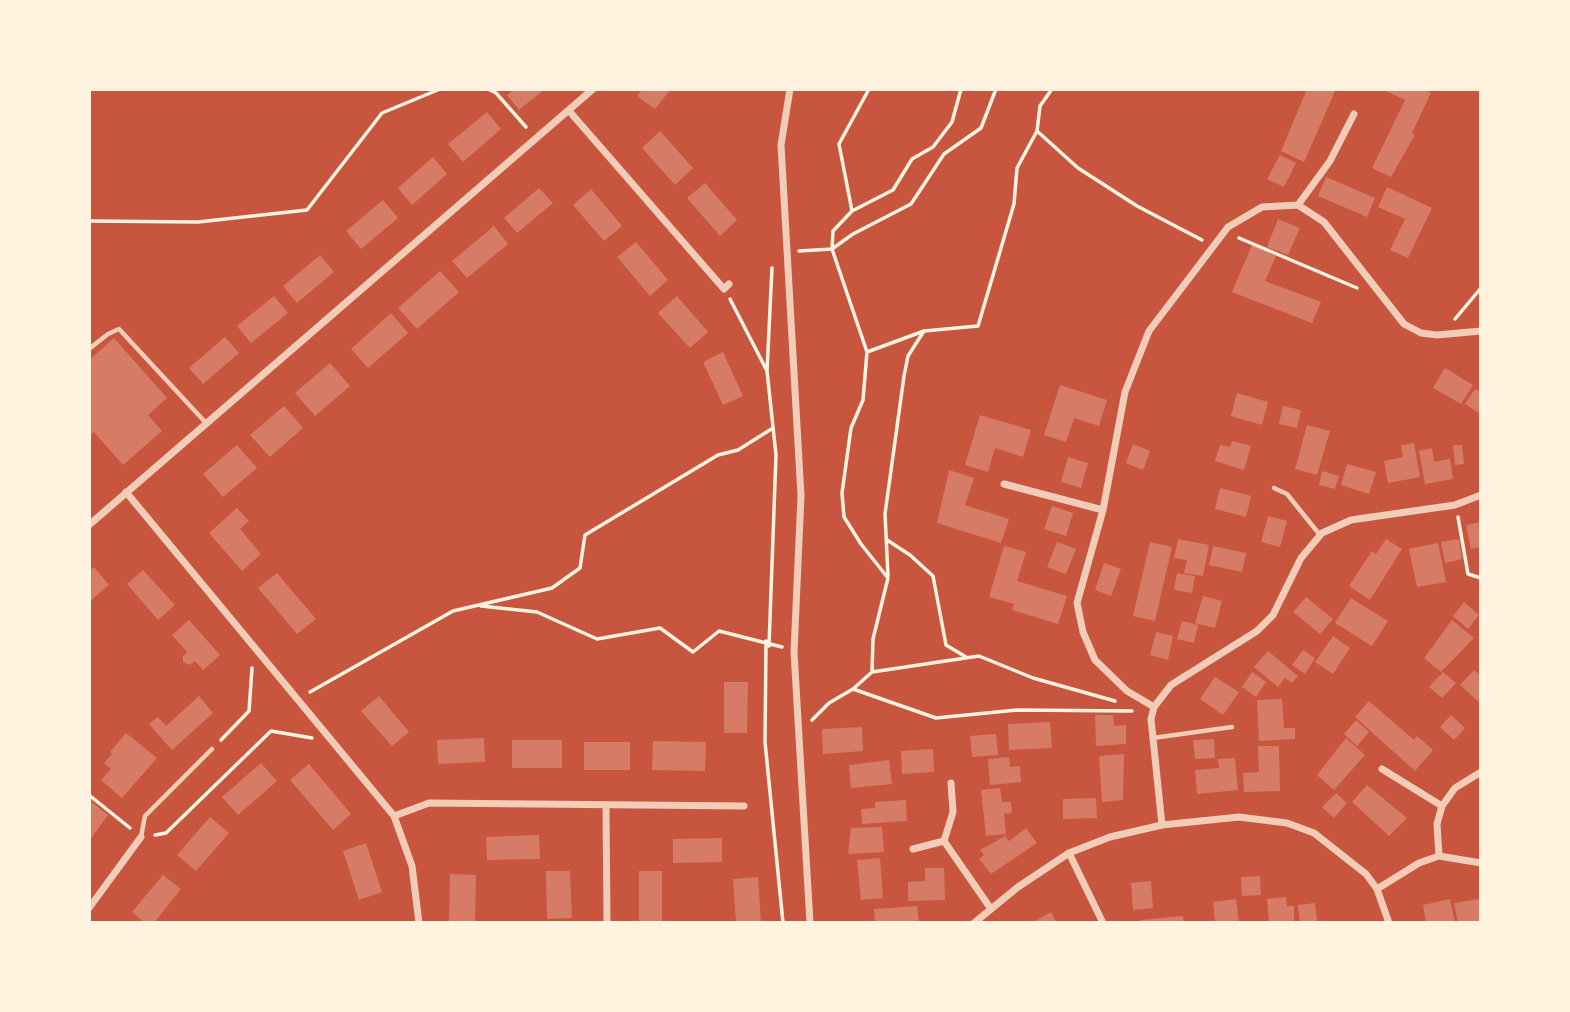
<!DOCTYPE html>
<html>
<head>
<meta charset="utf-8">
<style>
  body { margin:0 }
  #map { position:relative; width:1570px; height:1012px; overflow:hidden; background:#c8553d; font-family:"Source Sans 3",sans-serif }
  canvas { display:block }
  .frame { position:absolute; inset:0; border:91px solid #fff3e0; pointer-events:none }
</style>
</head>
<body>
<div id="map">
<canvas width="1570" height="1012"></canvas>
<div class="frame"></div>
</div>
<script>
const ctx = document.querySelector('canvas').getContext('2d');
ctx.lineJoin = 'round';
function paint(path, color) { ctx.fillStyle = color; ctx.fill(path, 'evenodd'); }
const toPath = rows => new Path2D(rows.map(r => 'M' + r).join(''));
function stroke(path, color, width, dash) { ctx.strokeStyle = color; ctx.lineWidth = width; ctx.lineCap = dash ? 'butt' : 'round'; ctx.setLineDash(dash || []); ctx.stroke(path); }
paint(toPath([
  [515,89,545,89,519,110,507,95],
  [643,89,671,89,655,109,637,96],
  [1307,89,1336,89,1304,162,1281,151],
  [1381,89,1424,89,1431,93,1412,133,1415,135,1391,177,1372,168,1405,100],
  [487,112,501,129,463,162,448,144],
  [660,131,693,168,675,185,642,148],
  [1280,155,1296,163,1284,187,1267,179],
  [433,157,447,174,412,205,398,188],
  [1326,177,1375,198,1367,217,1318,196],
  [705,183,737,220,720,236,687,198],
  [1387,187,1432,208,1408,258,1390,250,1405,219,1378,207],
  [539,188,553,203,517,233,504,218],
  [591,189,622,226,604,241,573,205],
  [383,200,398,218,361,249,346,231],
  [1278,219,1300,228,1288,255,1267,247],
  [494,226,508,244,467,278,452,261],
  [636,242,668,280,650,296,617,257],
  [1252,245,1276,256,1265,281,1321,302,1312,323,1232,292],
  [320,255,334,272,297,303,283,286],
  [440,271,459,292,417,329,398,308],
  [274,296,288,313,251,343,237,326],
  [677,296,708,332,690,348,658,313],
  [391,313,408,333,368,368,351,349],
  [225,337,239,353,203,384,189,368],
  [114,338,167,398,148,415,162,431,123,465,94,432,89,436,89,360],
  [723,352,743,396,723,405,703,362],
  [330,363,350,386,315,416,295,393],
  [1445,368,1473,385,1461,404,1433,388],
  [1060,385,1107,400,1099,426,1074,418,1066,442,1044,435],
  [1475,389,1481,392,1479,413,1465,404],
  [1237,393,1268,402,1262,425,1231,416],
  [284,406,303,428,270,457,250,435],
  [1283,406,1301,410,1297,428,1279,424],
  [980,415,1031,430,1023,457,995,448,988,472,965,465],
  [1307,425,1330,431,1317,475,1295,469],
  [1232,441,1251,446,1244,470,1215,461,1220,445,1230,447],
  [1414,443,1420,477,1388,483,1384,461,1403,457,1401,445],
  [1133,444,1150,451,1143,470,1126,463],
  [237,445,257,468,223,497,203,474],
  [1453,445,1462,445,1464,464,1455,465],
  [1432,448,1434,462,1450,459,1453,479,1425,484,1419,451],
  [1068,457,1088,463,1081,488,1061,482],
  [1347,464,1376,472,1369,494,1341,485],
  [949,470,974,478,965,505,1009,519,1001,543,937,523],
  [1322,471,1339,476,1335,489,1319,485],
  [1220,488,1251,496,1246,517,1215,509],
  [1052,506,1073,513,1066,536,1044,529],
  [237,508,249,521,240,529,261,554,242,571,209,533],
  [1268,516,1287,521,1280,547,1261,542],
  [1481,522,1481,547,1471,549,1466,525],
  [1178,539,1209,545,1203,576,1184,573,1187,560,1174,558],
  [1386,539,1402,549,1370,600,1349,586,1372,551,1376,554],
  [1459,539,1462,559,1445,563,1441,542],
  [1057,542,1076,549,1066,574,1047,567],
  [1150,542,1172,547,1155,621,1133,616],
  [1438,543,1446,582,1417,587,1409,549],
  [1004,546,1026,552,1017,581,1067,596,1058,624,1012,610,1014,604,989,597],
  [1213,546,1246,553,1242,572,1209,565],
  [1104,563,1121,569,1111,596,1095,590],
  [94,567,109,585,89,602,89,571],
  [143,570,175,605,158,620,127,584],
  [277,573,316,619,297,634,258,588],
  [1177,573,1195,576,1192,593,1174,590],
  [1203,596,1222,601,1215,628,1195,623],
  [1306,597,1333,619,1320,634,1293,612],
  [1351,598,1388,621,1372,646,1335,623],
  [1464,602,1479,615,1468,629,1453,616],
  [189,620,220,655,203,670,195,661,190,665,183,662,183,656,187,652,172,635],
  [1452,620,1474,638,1441,672,1424,658],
  [1182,621,1198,625,1194,643,1177,639],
  [1156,632,1173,636,1168,660,1150,655],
  [1333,636,1350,648,1333,674,1315,662],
  [1303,650,1315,658,1305,674,1292,665],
  [1268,651,1298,676,1292,683,1285,678,1278,687,1254,667],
  [1474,670,1481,676,1481,704,1460,685],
  [1252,672,1266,682,1256,697,1242,687],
  [1443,672,1456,683,1442,698,1429,687],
  [1215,677,1239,692,1223,715,1200,699],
  [724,682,748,682,747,733,724,733],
  [199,696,213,713,172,750,149,724,158,717,166,726],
  [379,696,409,732,392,746,361,711],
  [1282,699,1284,728,1295,728,1295,739,1259,741,1257,700],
  [1369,701,1414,740,1417,736,1433,750,1415,771,1355,717],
  [1095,715,1113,715,1114,726,1126,725,1126,744,1096,746],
  [1451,715,1465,728,1454,740,1440,727],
  [1356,720,1369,732,1357,746,1344,734],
  [1050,722,1052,748,1009,750,1008,724],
  [862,727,863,751,823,754,822,729],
  [126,733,157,758,122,798,101,780,111,769,104,763,112,754,110,752],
  [996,734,998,755,972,757,970,736],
  [484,738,485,762,438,764,437,740],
  [1346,738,1365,755,1334,790,1317,775],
  [1214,739,1215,758,1195,759,1193,740],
  [512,740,562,740,562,768,512,768],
  [653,741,706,742,705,771,652,770],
  [584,742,630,742,630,770,584,770],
  [1258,746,1279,746,1280,791,1244,792,1243,773,1259,772],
  [933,749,934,772,902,774,901,751],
  [1124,754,1123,800,1102,802,1099,756],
  [1009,757,1010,767,1020,766,1021,782,990,785,988,759],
  [1235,758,1238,790,1197,794,1195,770,1219,768,1218,759],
  [889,760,892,784,851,788,849,765],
  [261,763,277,781,238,815,222,797],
  [309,764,351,814,333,830,290,780],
  [1367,785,1407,818,1389,836,1352,802],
  [1000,788,1002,802,1011,802,1012,813,1004,814,1006,834,986,836,981,790],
  [1336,793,1347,803,1334,818,1322,807],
  [1096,798,1097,818,1063,819,1063,799],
  [89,800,108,815,89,841],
  [906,800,907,821,862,824,861,809,875,808,875,802],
  [210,817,229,833,196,871,177,855],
  [882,827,884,852,848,854,851,828],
  [1026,828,1037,843,991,874,979,859,984,855,980,850,1005,836,1009,841],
  [539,835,540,859,487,860,486,837],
  [722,838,722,862,673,863,673,839],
  [366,843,382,892,359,900,343,851],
  [880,858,883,898,861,900,857,860],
  [925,868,944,868,945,900,908,901,908,882,925,881],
  [546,871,570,871,572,918,547,919],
  [639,871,662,871,662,922,639,922],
  [450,874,476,875,475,923,449,923],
  [163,875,181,889,154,923,145,923,132,912],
  [1260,876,1261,895,1242,896,1241,877],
  [758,877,761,923,736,923,733,879],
  [1151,881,1153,908,1133,910,1131,883],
  [1286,897,1287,906,1294,906,1294,923,1269,923,1267,899],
  [1236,899,1239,923,1215,923,1213,902],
  [1450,899,1455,923,1426,923,1423,905],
  [1479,899,1481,923,1458,923,1454,903],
  [1315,903,1317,921,1300,923,1298,905],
  [917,906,919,923,875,923,874,909],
  [1051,912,1057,923,1032,923],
  [1183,916,1184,923,1141,923,1141,920]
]), '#d67c66');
stroke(toPath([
  [488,89,496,93,526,127],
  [869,89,839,144,852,211,833,231,832,249,867,352,863,400,851,428,842,493,844,517,861,544,888,578,873,639,872,672,979,656,1033,678,1115,701],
  [1037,131,1040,106,1052,89],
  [852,211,893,190,912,159,933,147,952,122,961,89],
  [89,221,198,222,307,210,382,113,440,89],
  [1239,238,1357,288],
  [799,251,832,249,853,234,911,204,944,154,981,128,996,89],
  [730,299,767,371,776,455,769,646,766,641,765,742,783,923],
  [1455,319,1481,288],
  [867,352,924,331,978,326,1014,204,1017,168,1037,131,1078,168,1137,206,1202,240],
  [767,371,772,268],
  [1458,517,1468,574,1481,578],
  [887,540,910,555,933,576,946,645,966,657],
  [888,576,885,514,904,376,908,356,924,331],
  [481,606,537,612,597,639,660,628,693,652,719,631,782,647],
  [853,689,872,672],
  [310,692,453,611,552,588,580,568,585,535,718,455,738,450,773,428],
  [812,720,829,703,853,689,936,718,1017,710,1132,711],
  [221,740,249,711,252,668],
  [89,795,130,828],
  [155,835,166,833,271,731,312,738]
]), '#fff3e0', 3.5);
stroke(toPath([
  [89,349,108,334,119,329,206,423],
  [1274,488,1287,494,1320,535],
  [1153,738,1232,727],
  [141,837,145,816,212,749]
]), '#f1ccb7', 4.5);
stroke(toPath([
  [790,89,781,145,801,496,794,652,810,923],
  [570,112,724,289,729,284],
  [1298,205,1330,161,1354,114],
  [1004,484,1103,510],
  [126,492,394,816,412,866,419,923],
  [89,525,593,89],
  [1154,707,1127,691,1095,660,1083,632,1077,603,1103,510,1125,392,1149,331,1228,227,1262,207,1298,205,1324,222,1404,324,1421,333,1437,335,1481,331],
  [1382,769,1442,806],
  [606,806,607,923],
  [394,816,429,803,744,806],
  [1162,825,1151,719,1154,707,1171,685,1257,631,1273,615,1301,558,1322,533,1351,520,1455,505,1481,495],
  [944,841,991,909],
  [913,849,944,841,953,812,951,783],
  [1069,853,1103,923],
  [1439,856,1437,824,1442,806,1455,788,1481,772],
  [1377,889,1419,863,1439,856,1481,863],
  [89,908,141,837],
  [974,923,1018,887,1069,853,1110,837,1162,825,1239,817,1287,823,1314,833,1366,874,1377,889,1389,923]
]), '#f1ccb7', 7);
</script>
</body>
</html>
